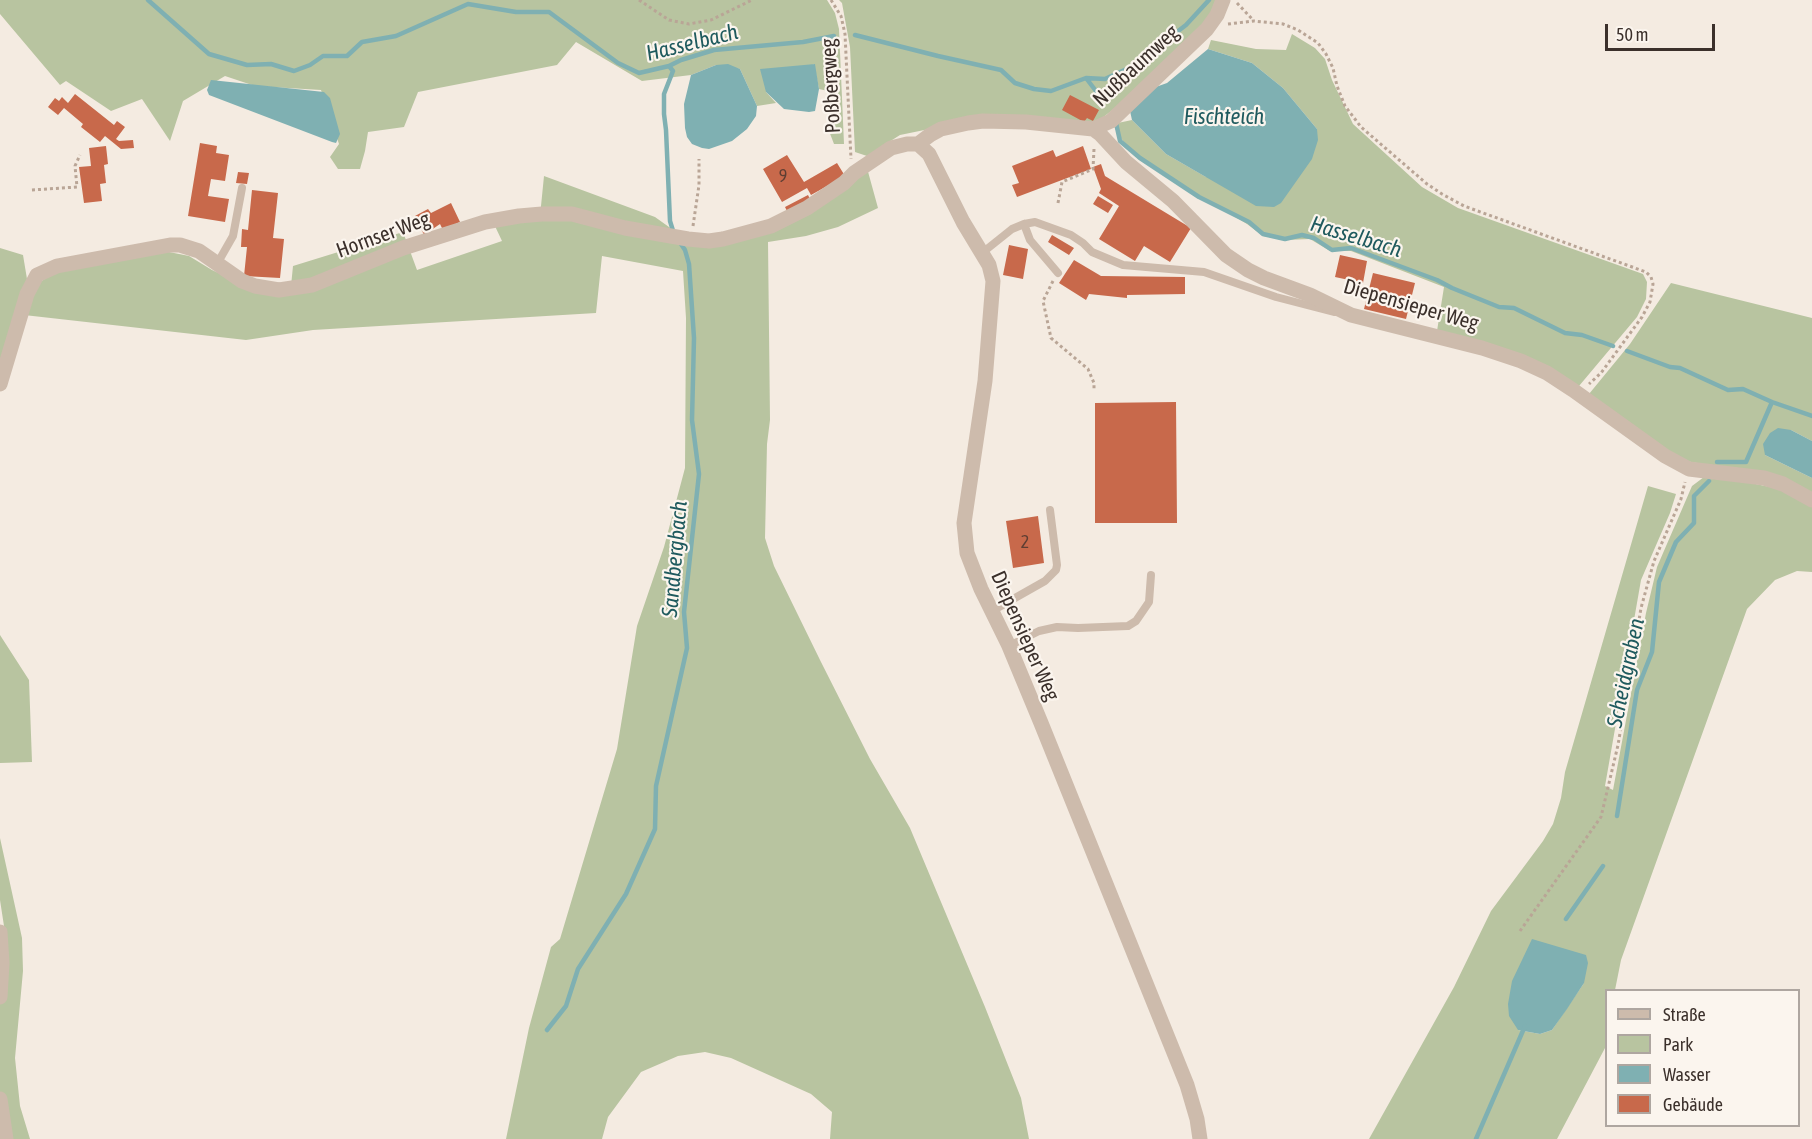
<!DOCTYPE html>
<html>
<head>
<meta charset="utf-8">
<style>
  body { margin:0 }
  #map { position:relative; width:1812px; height:1139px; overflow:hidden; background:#f4ebe1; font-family:"Asap Condensed",sans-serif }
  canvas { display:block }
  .legend { position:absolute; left:1605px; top:989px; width:195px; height:138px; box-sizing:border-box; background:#fbf5ee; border:2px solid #aea6a0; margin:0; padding:8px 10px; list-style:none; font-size:18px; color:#3b302b }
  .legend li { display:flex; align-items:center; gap:12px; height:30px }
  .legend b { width:30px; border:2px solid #aea6a0 }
  .scale { position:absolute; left:1605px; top:24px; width:110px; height:27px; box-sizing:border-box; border:3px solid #3b302b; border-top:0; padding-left:8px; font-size:18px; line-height:21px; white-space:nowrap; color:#3b302b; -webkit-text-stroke:4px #fbf5ee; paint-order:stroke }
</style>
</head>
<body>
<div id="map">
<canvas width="1812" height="1139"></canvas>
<ul class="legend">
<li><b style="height:8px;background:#cdbbac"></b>Straße</li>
<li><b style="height:16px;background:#b8c4a0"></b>Park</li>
<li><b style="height:16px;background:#7fb0b2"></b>Wasser</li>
<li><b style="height:16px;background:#c8694b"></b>Gebäude</li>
</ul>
<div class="scale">50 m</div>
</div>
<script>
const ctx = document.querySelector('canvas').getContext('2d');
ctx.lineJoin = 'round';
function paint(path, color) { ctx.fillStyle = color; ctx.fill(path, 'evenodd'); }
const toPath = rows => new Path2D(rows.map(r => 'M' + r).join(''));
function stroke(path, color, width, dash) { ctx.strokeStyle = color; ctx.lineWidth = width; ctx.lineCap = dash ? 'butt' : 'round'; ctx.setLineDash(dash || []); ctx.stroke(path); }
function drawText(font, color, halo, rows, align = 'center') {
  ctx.font = font + ' "Asap Condensed",sans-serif'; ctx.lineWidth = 4.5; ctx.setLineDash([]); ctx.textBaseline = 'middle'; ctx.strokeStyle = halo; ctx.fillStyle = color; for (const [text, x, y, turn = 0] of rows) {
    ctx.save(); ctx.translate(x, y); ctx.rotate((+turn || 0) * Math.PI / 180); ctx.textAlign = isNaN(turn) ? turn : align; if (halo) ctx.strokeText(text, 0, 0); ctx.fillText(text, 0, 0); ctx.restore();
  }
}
paint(toPath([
  [0,0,827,0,835,13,839,29,844,144,834,144,829,131,828,91,819,89,814,64,766,92,776,103,757,106,740,69,716,65,691,75,642,81,576,42,557,65,418,92,404,127,368,132,365,151,360,169,338,169,330,157,339,144,321,90,255,86,225,76,183,101,170,141,142,99,111,111,66,81,60,85,0,14],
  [839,0,1218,0,1207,22,1147,83,1092,126,939,127,900,135,867,156,855,152,850,47,842,3],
  [1292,34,1315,48,1325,59,1332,80,1353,124,1422,187,1458,208,1643,274,1647,282,1646,299,1637,317,1579,386,1437,331,1444,287,1351,251,1330,251,1310,239,1285,240,1263,236,1247,224,1138,159,1119,136,1113,124,1132,120,1166,154,1206,177,1317,129,1283,88,1252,63,1208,49,1211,40,1256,49,1286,50],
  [867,168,878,208,838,227,806,236,768,242,770,420,767,444,765,538,774,566,821,662,870,759,910,828,985,1007,1021,1098,1029,1139,830,1139,832,1112,811,1094,731,1058,705,1052,678,1056,641,1072,608,1117,602,1139,506,1139,529,1028,551,947,560,939,617,749,637,626,664,547,685,468,686,318,683,271,602,256,596,313,313,330,246,340,24,315,40,282,57,271,169,252,189,256,212,270,264,294,291,286,293,266,403,232,417,270,502,241,494,224,540,216,544,176,655,217,690,242,753,236],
  [0,248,23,255,27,279,0,365],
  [1671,283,1812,318,1812,441,1791,430,1765,455,1812,478,1812,495,1742,471,1680,460,1589,394,1630,344],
  [1704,477,1741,481,1780,489,1812,507,1812,572,1797,571,1775,580,1747,609,1621,960,1615,990,1606,990,1606,1038,1605,1048,1557,1139,1369,1139,1454,987,1491,911,1543,841,1553,824,1561,798,1565,772,1648,486,1676,494,1670,513,1641,580,1605,786,1613,790,1646,613,1657,567,1692,486],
  [1584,983,1552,1030,1540,1034,1518,1030],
  [0,635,29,680,32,762,0,763],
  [0,838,22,938,23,971,15,1058,20,1106,30,1139,0,1139,0,975,6,939,0,900]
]), '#b8c4a0');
paint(toPath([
  [1208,49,1252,63,1283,88,1317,129,1318,140,1312,159,1281,203,1274,207,1256,206,1166,154,1132,120,1130,111,1153,88,1167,83],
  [728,64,740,69,757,106,756,116,747,129,732,141,709,149,702,148,692,144,687,137,685,128,684,104,691,75,716,65],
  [815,64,819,89,815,111,809,112,784,109,766,92,760,69],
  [211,80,324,92,330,98,340,134,336,143,332,142,209,95,207,90],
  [1778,428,1791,430,1812,441,1812,478,1765,455,1763,444,1770,433],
  [1532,939,1586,955,1588,963,1584,983,1567,1009,1552,1030,1540,1034,1518,1030,1509,1016,1508,1004,1512,981]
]), '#7fb0b2');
stroke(toPath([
  [148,0,209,54,247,65,271,64,294,71,310,65,323,56,347,56,362,42,396,36,468,4,516,12,549,12,618,63,639,73,669,66,681,60,714,50,803,42,834,36],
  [855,35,938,56,1001,70,1015,83,1034,89,1051,91,1086,78,1099,95],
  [669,66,673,71,664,94,664,114,666,130,670,221,674,234],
  [1086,78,1105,79,1131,67,1186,25,1209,0],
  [1116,123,1120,141,1140,158,1199,197,1249,222,1263,234,1285,239,1302,235,1314,238,1332,250,1351,248,1437,280,1452,288,1499,307,1514,308,1565,333,1582,335,1613,346],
  [1627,351,1670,367,1680,368,1728,390,1743,389,1772,402,1812,416],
  [1717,462,1746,462,1772,402],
  [1617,816,1637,690,1652,652,1659,582,1676,542,1694,523,1694,496,1709,481],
  [1566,919,1603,866],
  [547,1030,566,1006,578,969,626,894,655,829,656,786,687,648,684,612,699,474,692,420,694,338,689,264,685,250,679,241],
  [1476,1139,1525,1026]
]), '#7fb0b2', 4.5);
paint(toPath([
  [75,94,114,125,117,121,125,127,116,139,119,141,133,140,134,148,121,149,105,136,100,142,81,127,83,124,64,108,58,115,48,107,55,98,59,101,62,97,68,103],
  [1070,95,1099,110,1093,121,1087,118,1084,122,1062,110],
  [200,143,217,146,216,153,229,155,225,181,211,179,208,196,229,199,225,222,188,216],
  [106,146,108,164,104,165,106,183,100,184,102,201,84,203,79,167,91,166,89,148],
  [1083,146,1091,169,1017,197,1012,185,1019,183,1012,166,1053,150,1056,157],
  [787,155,804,182,837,163,845,176,811,195,807,188,782,202,763,169],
  [1101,164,1105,176,1191,228,1170,262,1144,246,1135,261,1099,239,1119,206,1099,193,1101,189,1093,167],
  [238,172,249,173,247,184,236,183],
  [252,190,278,193,273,238,284,239,280,278,244,276,247,247,241,247,242,229,248,230],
  [808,195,811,201,788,213,785,207],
  [1098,196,1113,205,1108,213,1093,204],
  [451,203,460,222,443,230,440,224,424,235,415,216,428,209,431,213],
  [1052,235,1074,248,1069,255,1048,242],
  [1009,245,1028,249,1023,279,1003,275],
  [1340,255,1367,261,1363,283,1335,277],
  [1074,260,1101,276,1185,277,1185,294,1127,295,1127,298,1089,294,1086,300,1059,283],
  [1373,273,1415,283,1406,319,1364,309],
  [1176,402,1177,523,1095,523,1095,403],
  [1038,516,1044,563,1013,568,1006,521]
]), '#c8694b');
stroke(toPath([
  [639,0,669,20,689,24,711,20,752,0],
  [831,0,841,16,845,34,851,159],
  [1237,3,1254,21],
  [1228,24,1254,21,1283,24,1298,30,1318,43,1326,54,1333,68,1337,86,1345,106,1361,127,1427,184,1442,194,1464,206,1646,272,1651,277,1653,284,1650,302,1642,317,1601,373,1589,384],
  [32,190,77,187,75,166,80,155],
  [1058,203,1062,182,1093,169,1094,149],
  [693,226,699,185,699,159],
  [1053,281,1043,301,1051,338,1088,369,1094,383,1094,389],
  [1520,931,1601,817,1618,745,1641,608,1654,561,1681,499,1685,482]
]), '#b9a596', 3, [3, 3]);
stroke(toPath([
  [1024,224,1030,240,1058,273],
  [982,253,1012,229,1024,224,1035,222,1071,235,1083,243,1092,252,1123,265,1204,272,1276,297,1334,312],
  [217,264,233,236,242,188],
  [992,611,1045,581,1056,570,1057,565,1050,510],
  [1009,646,1039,631,1057,627,1078,628,1128,626,1136,621,1149,602,1151,575]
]), '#cdbbac', 8);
stroke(toPath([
  [1093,129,1111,121,1207,29,1217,15,1223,0],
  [918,144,929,154,963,222,989,265,993,281,985,381,964,523,967,553,981,589,1009,646,1041,723,1187,1085,1197,1119,1200,1139],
  [0,384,27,294,37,275,57,266,170,245,180,245,199,251,242,281,255,286,279,290,312,285,403,248,485,222,519,216,542,214,572,214,625,228,688,239,709,241,723,239,771,226,807,208,844,183,854,173,891,148,907,144,918,144,930,135,941,129,968,123,983,121,1026,122,1093,129,1100,134,1126,162,1173,201,1226,255,1248,270,1264,278,1310,295,1351,315,1482,348,1521,361,1547,373,1573,390,1665,456,1689,469,1764,478,1783,484,1812,500],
  [0,932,2,963,0,997],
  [0,1099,6,1139]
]), '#cdbbac', 15);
drawText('18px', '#5e3e33', null, [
  ["9",783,176],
  ["2",1025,542]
]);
drawText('21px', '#3b302b', '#fbf5ee', [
  ["Nußbaumweg",1136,66,-43],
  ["Poßbergweg",831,86,-93],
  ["Hornser Weg",383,235,-20],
  ["Diepensieper Weg",1411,305,16],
  ["Diepensieper Weg",1025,636,66]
]);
drawText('italic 22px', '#1f5a5e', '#fbf5ee', [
  ["Hasselbach",692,43,-14],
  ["Fischteich",1224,117],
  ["Hasselbach",1356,237,17],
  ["Sandbergbach",675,559,-85],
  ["Scheidgraben",1626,673,-78]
]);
</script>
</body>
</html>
